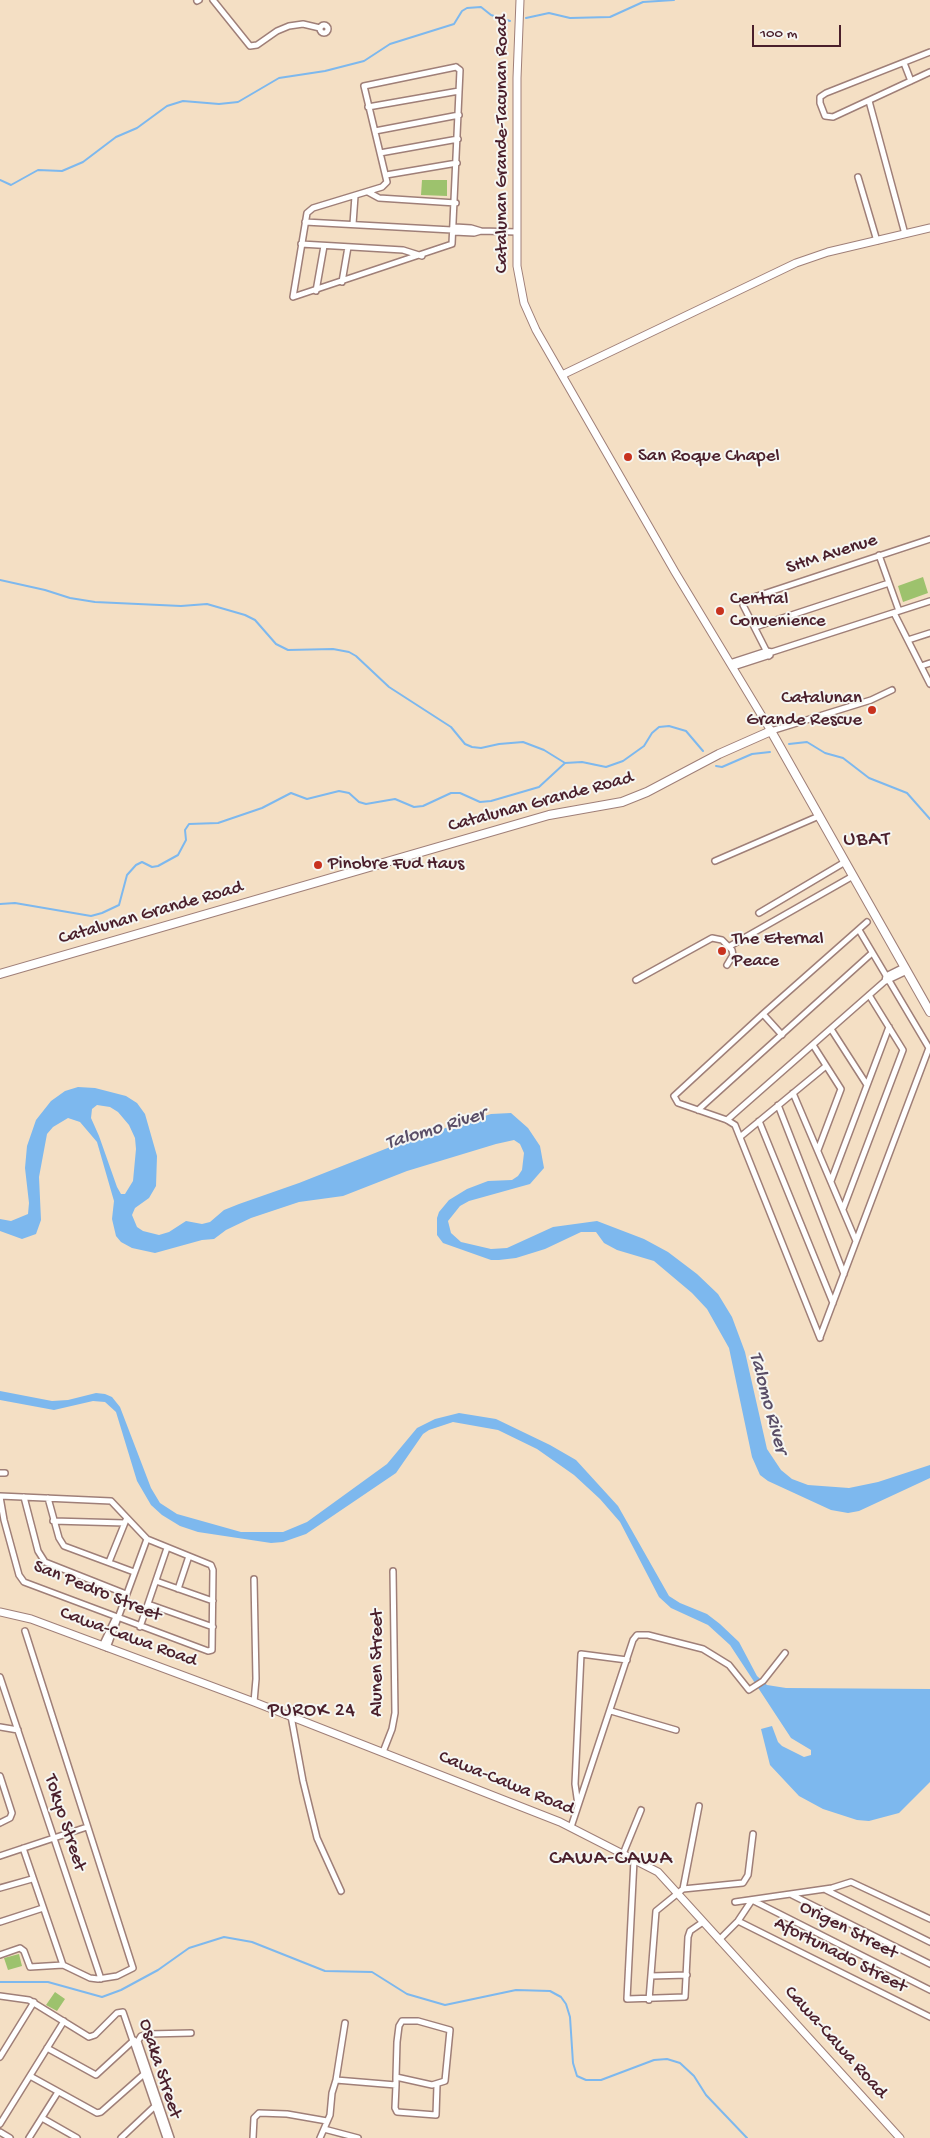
<!DOCTYPE html>
<html>
<head>
<meta charset="utf-8">
<style>
  body { margin:0 }
  #map { position:relative; width:930px; height:2138px; overflow:hidden; background:#f4dfc4; font-family:"Gochi Hand",sans-serif }
  canvas { display:block }
  .scale { position:absolute; left:752px; top:25px; width:89px; height:22px; box-sizing:border-box; border:2px solid #4a1f2b; border-top:0; padding-left:6px; font-size:15px; line-height:18px; white-space:nowrap; color:#4a1f2b; -webkit-text-stroke:4px #f6f6f2; paint-order:stroke }
</style>
</head>
<body>
<div id="map">
<canvas width="930" height="2138"></canvas>
<div class="scale">100 m</div>
</div>
<script>
const ctx = document.querySelector('canvas').getContext('2d');
ctx.lineJoin = 'round';
function paint(path, color) { ctx.fillStyle = color; ctx.fill(path, 'evenodd'); }
const toPath = rows => new Path2D(rows.map(r => 'M' + r).join(''));
function stroke(path, color, width, dash) { ctx.strokeStyle = color; ctx.lineWidth = width; ctx.lineCap = dash ? 'butt' : 'round'; ctx.setLineDash(dash || []); ctx.stroke(path); }
function drawText(font, color, halo, rows, align = 'center') {
  ctx.font = font + ' "Gochi Hand",sans-serif'; ctx.lineWidth = 4; ctx.setLineDash([]); ctx.textBaseline = 'middle'; ctx.strokeStyle = halo; ctx.fillStyle = color; for (const [text, x, y, turn = 0] of rows) {
    ctx.save(); ctx.translate(x, y); ctx.rotate((+turn || 0) * Math.PI / 180); ctx.textAlign = isNaN(turn) ? turn : align; if (halo) ctx.strokeText(text, 0, 0); ctx.fillText(text, 0, 0); ctx.restore();
  }
}
paint(toPath([
  [422,180,447,180,447,196,421,195],
  [923,577,928,593,903,602,898,586],
  [19,1954,22,1966,8,1970,4,1958],
  [55,1992,65,1999,57,2011,46,2005]
]), '#9dc26d');
paint(toPath([
  [78,1087,95,1088,126,1096,137,1103,145,1114,157,1156,156,1186,149,1198,135,1208,132,1215,137,1227,143,1231,159,1235,169,1232,186,1221,202,1224,210,1222,224,1210,239,1204,299,1183,413,1138,491,1114,511,1113,528,1128,540,1146,544,1168,530,1184,469,1201,460,1206,448,1221,451,1233,461,1242,491,1249,507,1248,553,1227,597,1221,644,1239,668,1252,697,1274,718,1294,732,1317,745,1352,767,1449,781,1470,792,1479,808,1485,849,1488,878,1482,930,1465,930,1478,859,1511,848,1513,831,1510,768,1481,760,1475,752,1457,729,1348,707,1309,692,1293,654,1261,617,1250,604,1243,596,1232,581,1232,545,1249,516,1258,499,1260,491,1260,443,1243,437,1235,437,1218,439,1212,449,1200,467,1189,488,1181,512,1180,518,1176,522,1170,524,1153,520,1144,514,1140,496,1144,407,1171,343,1196,299,1202,251,1218,226,1230,214,1239,202,1240,155,1253,132,1248,121,1242,116,1236,112,1219,114,1201,97,1142,80,1122,68,1118,53,1127,47,1134,39,1177,41,1220,36,1234,22,1239,0,1231,0,1219,11,1221,28,1214,29,1203,25,1168,27,1146,36,1120,51,1101,65,1091],
  [97,1105,110,1107,118,1112,129,1125,135,1138,136,1149,133,1181,125,1194,121,1194,117,1187,99,1136,91,1118,92,1109],
  [0,1391,52,1401,68,1400,96,1393,105,1394,112,1397,120,1407,151,1488,160,1503,177,1514,241,1532,283,1532,307,1522,387,1464,417,1428,435,1419,459,1413,496,1419,550,1445,576,1460,618,1506,669,1596,680,1603,707,1614,720,1624,739,1642,757,1676,767,1685,786,1688,930,1689,930,1782,899,1813,869,1821,857,1820,823,1809,799,1796,770,1765,761,1729,772,1726,778,1742,782,1746,804,1757,811,1755,811,1750,791,1738,730,1645,708,1625,671,1608,659,1597,620,1522,600,1499,574,1475,537,1449,498,1430,453,1422,429,1430,423,1434,396,1473,306,1534,283,1542,271,1543,198,1532,180,1526,162,1515,151,1505,137,1481,116,1412,105,1402,93,1401,54,1410,0,1400]
]), '#7db8ee');
stroke(toPath([
  [526,18,549,13,570,18,610,17,643,2,674,0],
  [0,180,11,185,38,170,62,171,83,162,116,137,137,128,167,106,183,101,219,104,238,102,279,78,325,71,364,61,390,44,454,24,462,11,467,8,481,7,491,15,510,21],
  [0,580,45,590,70,598,95,602,181,606,207,604,245,615,255,620,276,644,288,650,333,649,349,652,356,656,389,687,451,727,465,744,472,747,481,748,499,744,523,742,544,750,565,763],
  [789,744,807,742,825,753,843,758,869,778,907,793,930,819],
  [716,766,722,767,752,754,770,752],
  [0,904,15,903,91,916,102,913,119,905,127,875,136,865,142,862,152,867,158,866,178,855,186,840,185,830,189,824,218,823,262,808,291,793,307,799,339,791,349,793,359,802,366,804,395,799,414,807,423,806,451,793,460,793,480,802,491,801,539,787,565,763,582,762,606,767,623,761,644,746,652,733,659,727,669,726,686,731,703,751],
  [0,1982,48,1982,102,1997,121,1990,158,1970,189,1948,224,1937,252,1942,325,1971,372,1972,407,1994,445,2005,516,1990,550,1991,561,1997,566,2004,570,2017,573,2063,577,2076,586,2080,601,2080,654,2060,667,2059,680,2063,694,2076,706,2095,747,2138]
]), '#7db8ee', 2);
const street = toPath([
  [213,0,250,46,257,45,277,31,289,26,303,24,320,28],
  [197,1,199,0],
  '320 29a4 4 0 1 1 8 0a4 4 0 1 1-8 0Z',
  [930,52,826,93,820,97,820,103,825,116,833,117,930,72],
  [904,63,911,81],
  [456,67,460,70,452,244,293,297,307,213,313,208,382,187,387,182,364,86,456,67],
  [869,101,905,234],
  [368,107,459,91],
  [375,131,459,115],
  [380,153,458,139],
  [386,175,457,163],
  [858,177,877,241],
  [368,192,379,198,456,203],
  [305,222,452,230,454,232,474,233,481,231],
  [353,224,355,196],
  [452,229,455,227,471,228,481,231,517,232],
  [301,244,403,250,422,256],
  [342,282,348,247],
  [316,291,324,246],
  [879,555,899,611],
  [894,613,930,684],
  [755,627,889,583],
  [908,640,930,633],
  [769,656,743,605,745,600,930,539],
  [730,663,767,651,772,652,930,601],
  [921,666,930,663],
  [733,667,770,655],
  [771,731,871,700,892,690],
  [715,861,819,816],
  [759,913,845,862],
  [730,946,853,876],
  [636,980,712,938,722,940,732,950,733,955,727,965],
  [886,981,907,971],
  [763,1014,782,1035],
  [831,1029,867,1085],
  [813,1045,841,1089,818,1150],
  [793,1093,856,1241],
  [778,1105,844,1274],
  [698,1110,872,953],
  [727,1120,885,981,886,976,904,967],
  [759,1121,833,1303],
  [740,1137,826,1066],
  [831,1181,889,1027],
  [843,1209,903,1050,869,995],
  [820,1337,929,1048,859,930],
  [820,1338,735,1125,727,1120,678,1103,674,1096,763,1014,867,922],
  [0,1473,5,1473],
  [0,1496,111,1501,147,1539,211,1565,213,1570,212,1650,208,1651,24,1582,19,1575,4,1520,0,1497],
  [24,1497,38,1551,45,1562,126,1594],
  [48,1498,59,1538,64,1546,134,1572],
  [53,1521,125,1523],
  [109,1562,126,1520],
  [254,1579,256,1679,254,1702],
  [156,1581,213,1601],
  [178,1589,189,1556],
  [148,1604,213,1627],
  [140,1627,167,1548],
  [102,1646,116,1617],
  [107,1648,147,1539],
  [0,1677,101,1979],
  [611,1711,676,1730],
  [291,1716,303,1781,317,1838,341,1891],
  [0,1727,18,1730],
  [383,1752,392,1729,395,1713,393,1571],
  [0,1776,12,1813,10,1818,0,1823],
  [578,1805,575,1784,581,1654,627,1660],
  [571,1827,633,1640,637,1635,648,1635,703,1649,729,1665,749,1690,763,1681,785,1653],
  [23,1848,63,1965],
  [623,1854,641,1810],
  [0,1856,87,1827],
  [634,1860,627,1999,685,1997,688,1937,690,1931,703,1922],
  [0,1888,32,1879],
  [683,1889,699,1806],
  [826,1890,930,1942],
  [792,1895,930,1964],
  [752,1900,930,1990],
  [735,1902,832,1888,851,1882,930,1919],
  [738,1921,930,2017],
  [0,1922,43,1908],
  [719,1940,738,1921,752,1900],
  [0,1955,20,1948,24,1951,30,1967,63,1965,90,1978,98,1979,117,1976,133,1968,25,1631],
  [651,1976,687,1975],
  [0,1996,29,2000,89,2037,95,2035,117,2013,123,2012,166,2138],
  [649,2000,656,1911,683,1889,743,1883,748,1875,753,1834],
  [47,2048,96,2075,134,2040],
  [0,2057,34,2002],
  [30,2076,97,2113,101,2112,144,2074],
  [336,2080,345,2023],
  [396,2085,395,2108,397,2112,436,2115,437,2085],
  [42,2118,77,2138],
  [0,2124,64,2021],
  [324,2129,358,2138],
  [0,2132,10,2138],
  [29,2138,58,2092],
  [121,2138,155,2106],
  [171,2138,138,2041,141,2036,148,2034,191,2033],
  [253,2138,254,2118,259,2113,287,2114,327,2121],
  [320,2138,330,2115,332,2093,336,2080,396,2085,396,2077,397,2042,399,2026,402,2021,418,2021,450,2030,445,2081,432,2085,396,2077]
]);
const secondary = toPath([
  [520,0,517,78,517,266,524,303,536,330,675,572,771,731],
  [562,375,796,263,828,252,930,228],
  [0,1612,31,1619,254,1702,560,1822,658,1872,900,2138]
]);
const primary = toPath([
  [0,974,549,815,622,802,647,792,719,754,771,731,930,1012]
]);
stroke(street, '#9f7f78', 8);
stroke(secondary, '#9f7f78', 9);
stroke(primary, '#9f7f78', 10);
stroke(street, '#fff', 5);
stroke(secondary, '#fff', 7);
stroke(primary, '#fff', 8);
for (const [x, y, r, color] of [
  [628,457,5,"#c8321e"],
  [720,611,5,"#c8321e"],
  [872,710,5,"#c8321e"],
  [318,865,5,"#c8321e"],
  [722,951,5,"#c8321e"]
]) { const dot = new Path2D(); dot.arc(x, y, r, 0, 2 * Math.PI); ctx.fillStyle = color; ctx.fill(dot); stroke(dot, '#f6f6f2', 2); }
drawText('19px', '#4a1f2b', '#f6f6f2', [
  ["Catalunan Grande-Tacunan Road",503,144,-90],
  ["SHM Avenue",832,555,-18],
  ["Catalunan Grande Road",541,803,-15],
  ["Catalunan Grande Road",151,914,-16],
  ["San Pedro Street",97,1592,22],
  ["Cawa-Cawa Road",128,1638,20],
  ["Alunen Street",378,1663,-90],
  ["Cawa-Cawa Road",506,1784,22],
  ["Tokyo Street",64,1823,72],
  ["Origen Street",848,1931,27],
  ["Afortunado Street",840,1956,27],
  ["Cawa-Cawa Road",835,2043,48],
  ["Osaka Street",159,2069,72]
]);
drawText('19px', '#4a1f2b', '#f6f6f2', [
  ["San Roque Chapel",638,457],
  ["Central",730,600],
  ["Convenience",730,622],
  ["Catalunan",862,699,"right"],
  ["Grande Rescue",862,721,"right"],
  ["Pinobre Fud Haus",328,865],
  ["The Eternal",732,940],
  ["Peace",732,962]
], 'left');
drawText('italic 20px', '#594d66', '#f6f6f2', [
  ["Talomo River",436,1130,-17],
  ["Talomo River",767,1403,75]
]);
ctx.letterSpacing = '1px';
drawText('20px', '#4a1f2b', '#f6f6f2', [
  ["PUROK 24",312,1712]
]);
ctx.letterSpacing = '0px';
ctx.letterSpacing = '1px';
drawText('21px', '#4a1f2b', '#f6f6f2', [
  ["UBAT",867,841],
  ["CAWA-CAWA",611,1860]
]);
ctx.letterSpacing = '0px';
</script>
</body>
</html>
